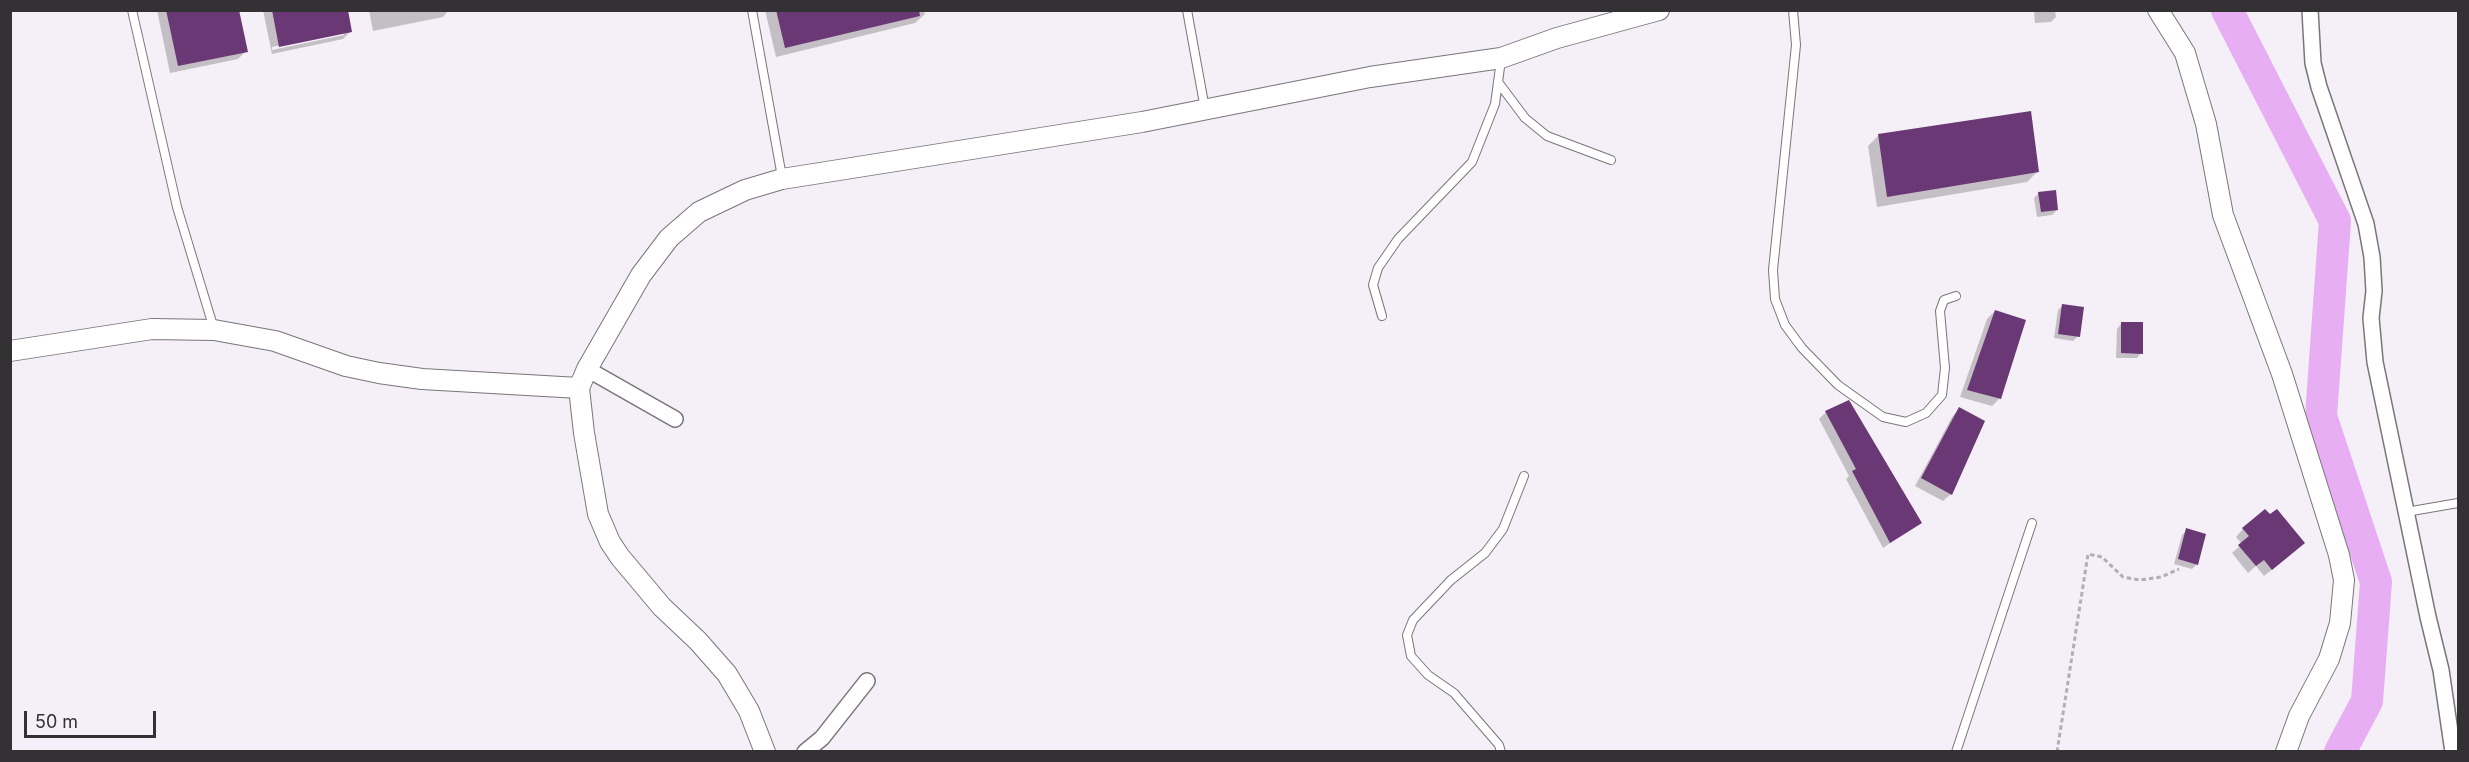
<!DOCTYPE html>
<html>
<head>
<meta charset="utf-8">
<style>
  body { margin:0 }
  #map { position:relative; width:2469px; height:762px; overflow:hidden; background:#f5eff7; font-family:Inter,sans-serif }
  canvas { display:block }
  .frame { position:absolute; inset:0; border:12px solid #333134; pointer-events:none }
  .scale { position:absolute; left:24px; top:711px; width:132px; height:27px; box-sizing:border-box; border:3px solid #333134; border-top:0; padding-left:8px; font-size:18px; line-height:21px; white-space:nowrap; color:#333134; -webkit-text-stroke:4px #f5eff7; paint-order:stroke }
</style>
</head>
<body>
<div id="map">
<canvas width="2469" height="762"></canvas>
<div class="frame"></div>
<div class="scale">50 m</div>
</div>
<script>
const ctx = document.querySelector('canvas').getContext('2d');
ctx.lineJoin = 'round';
function paint(path, color) { ctx.fillStyle = color; ctx.fill(path, 'evenodd'); }
const toPath = rows => new Path2D(rows.map(r => 'M' + r).join(''));
function stroke(path, color, width, dash) { ctx.strokeStyle = color; ctx.lineWidth = width; ctx.lineCap = dash ? 'butt' : 'round'; ctx.setLineDash(dash || []); ctx.stroke(path); }
paint(toPath([
  [157,10,237,10,246,51,238,59,170,73],
  [263,10,346,10,351,31,343,39,272,54],
  [344,32,344,35,272,50,272,47],
  [369,10,449,10,443,17,373,31],
  [765,10,924,10,925,14,915,23,776,57],
  [2034,10,2055,10,2056,17,2051,22,2035,23],
  [1878,136,2037,172,2027,182,1877,207,1868,146],
  [2039,193,2057,210,2052,215,2037,217,2034,198],
  [2063,305,2078,336,2073,341,2054,338,2058,310],
  [1995,311,1999,399,1992,406,1960,397,1987,319],
  [2121,324,2141,353,2137,358,2116,358,2117,329],
  [1959,409,1951,494,1943,501,1915,486,1952,417],
  [1826,412,1920,523,1883,548,1846,479,1849,476,1819,419],
  [2270,516,2295,551,2264,576,2256,566,2248,573,2232,553,2242,544,2236,537,2243,529],
  [2187,530,2197,564,2192,569,2174,564,2182,535]
]), '#0003');
stroke(toPath([
  [2227,10,2335,221,2321,416,2376,582,2367,701,2340,752]
]), '#e7aef3', 32);
paint(toPath([
  [166,10,239,10,248,52,178,66],
  [272,10,348,10,352,32,279,47],
  [776,10,919,10,920,16,785,48],
  [2031,111,2039,172,1887,197,1878,134],
  [2056,190,2058,210,2041,212,2038,192],
  [2062,304,2084,307,2080,337,2058,334],
  [1995,310,2026,320,2001,399,1967,390],
  [2121,322,2143,322,2143,354,2121,353],
  [1849,400,1922,523,1890,543,1852,471,1856,469,1825,411],
  [1959,407,1985,421,1952,495,1921,478],
  [2265,509,2270,514,2277,509,2305,543,2272,570,2264,560,2256,566,2238,545,2249,536,2242,528],
  [2186,528,2206,534,2198,565,2178,559]
]), '#6a3875');
const service = toPath([
  [132,10,177,207,214,329],
  [752,10,782,177],
  [1187,10,1205,109],
  [1793,10,1796,45,1773,270,1775,299,1785,325,1802,348,1838,385,1883,417,1906,422,1926,413,1942,395,1945,368,1940,311,1944,300,1956,296],
  [1498,82,1525,118,1547,136,1611,160],
  [1382,316,1373,285,1378,268,1398,239,1472,162,1495,104,1501,60],
  [2406,512,2458,503],
  [1501,752,1499,745,1454,693,1428,675,1411,656,1407,635,1413,620,1451,580,1485,553,1503,529,1524,476],
  [1956,752,2032,523]
]);
const minor = toPath([
  [2310,10,2313,63,2319,87,2366,224,2372,257,2374,291,2371,318,2375,362,2428,617,2441,670,2453,752],
  [587,369,675,419],
  [805,752,822,738,867,681]
]);
const tertiary = toPath([
  [2158,10,2185,53,2206,124,2223,215,2282,374,2339,555,2344,580,2340,623,2329,659,2299,716,2286,752],
  [10,351,152,329,214,330,275,341,346,366,379,373,422,379,579,388],
  [765,752,749,711,727,674,698,641,662,607,620,557,610,542,598,514,584,433,579,388,587,369,641,275,669,238,699,212,745,190,782,179,1142,122,1370,77,1501,58,1557,38,1659,10]
]);
stroke(service, '#7a747b', 10);
stroke(minor, '#7a747b', 18);
stroke(tertiary, '#7a747b', 22);
stroke(toPath([
  [2057,752,2088,554,2102,557,2123,577,2140,580,2161,577,2179,569]
]), '#b3aeb4', 3, [4.5, 3]);
stroke(service, '#fff', 8);
stroke(minor, '#fff', 15);
stroke(tertiary, '#fff', 20);
</script>
</body>
</html>
